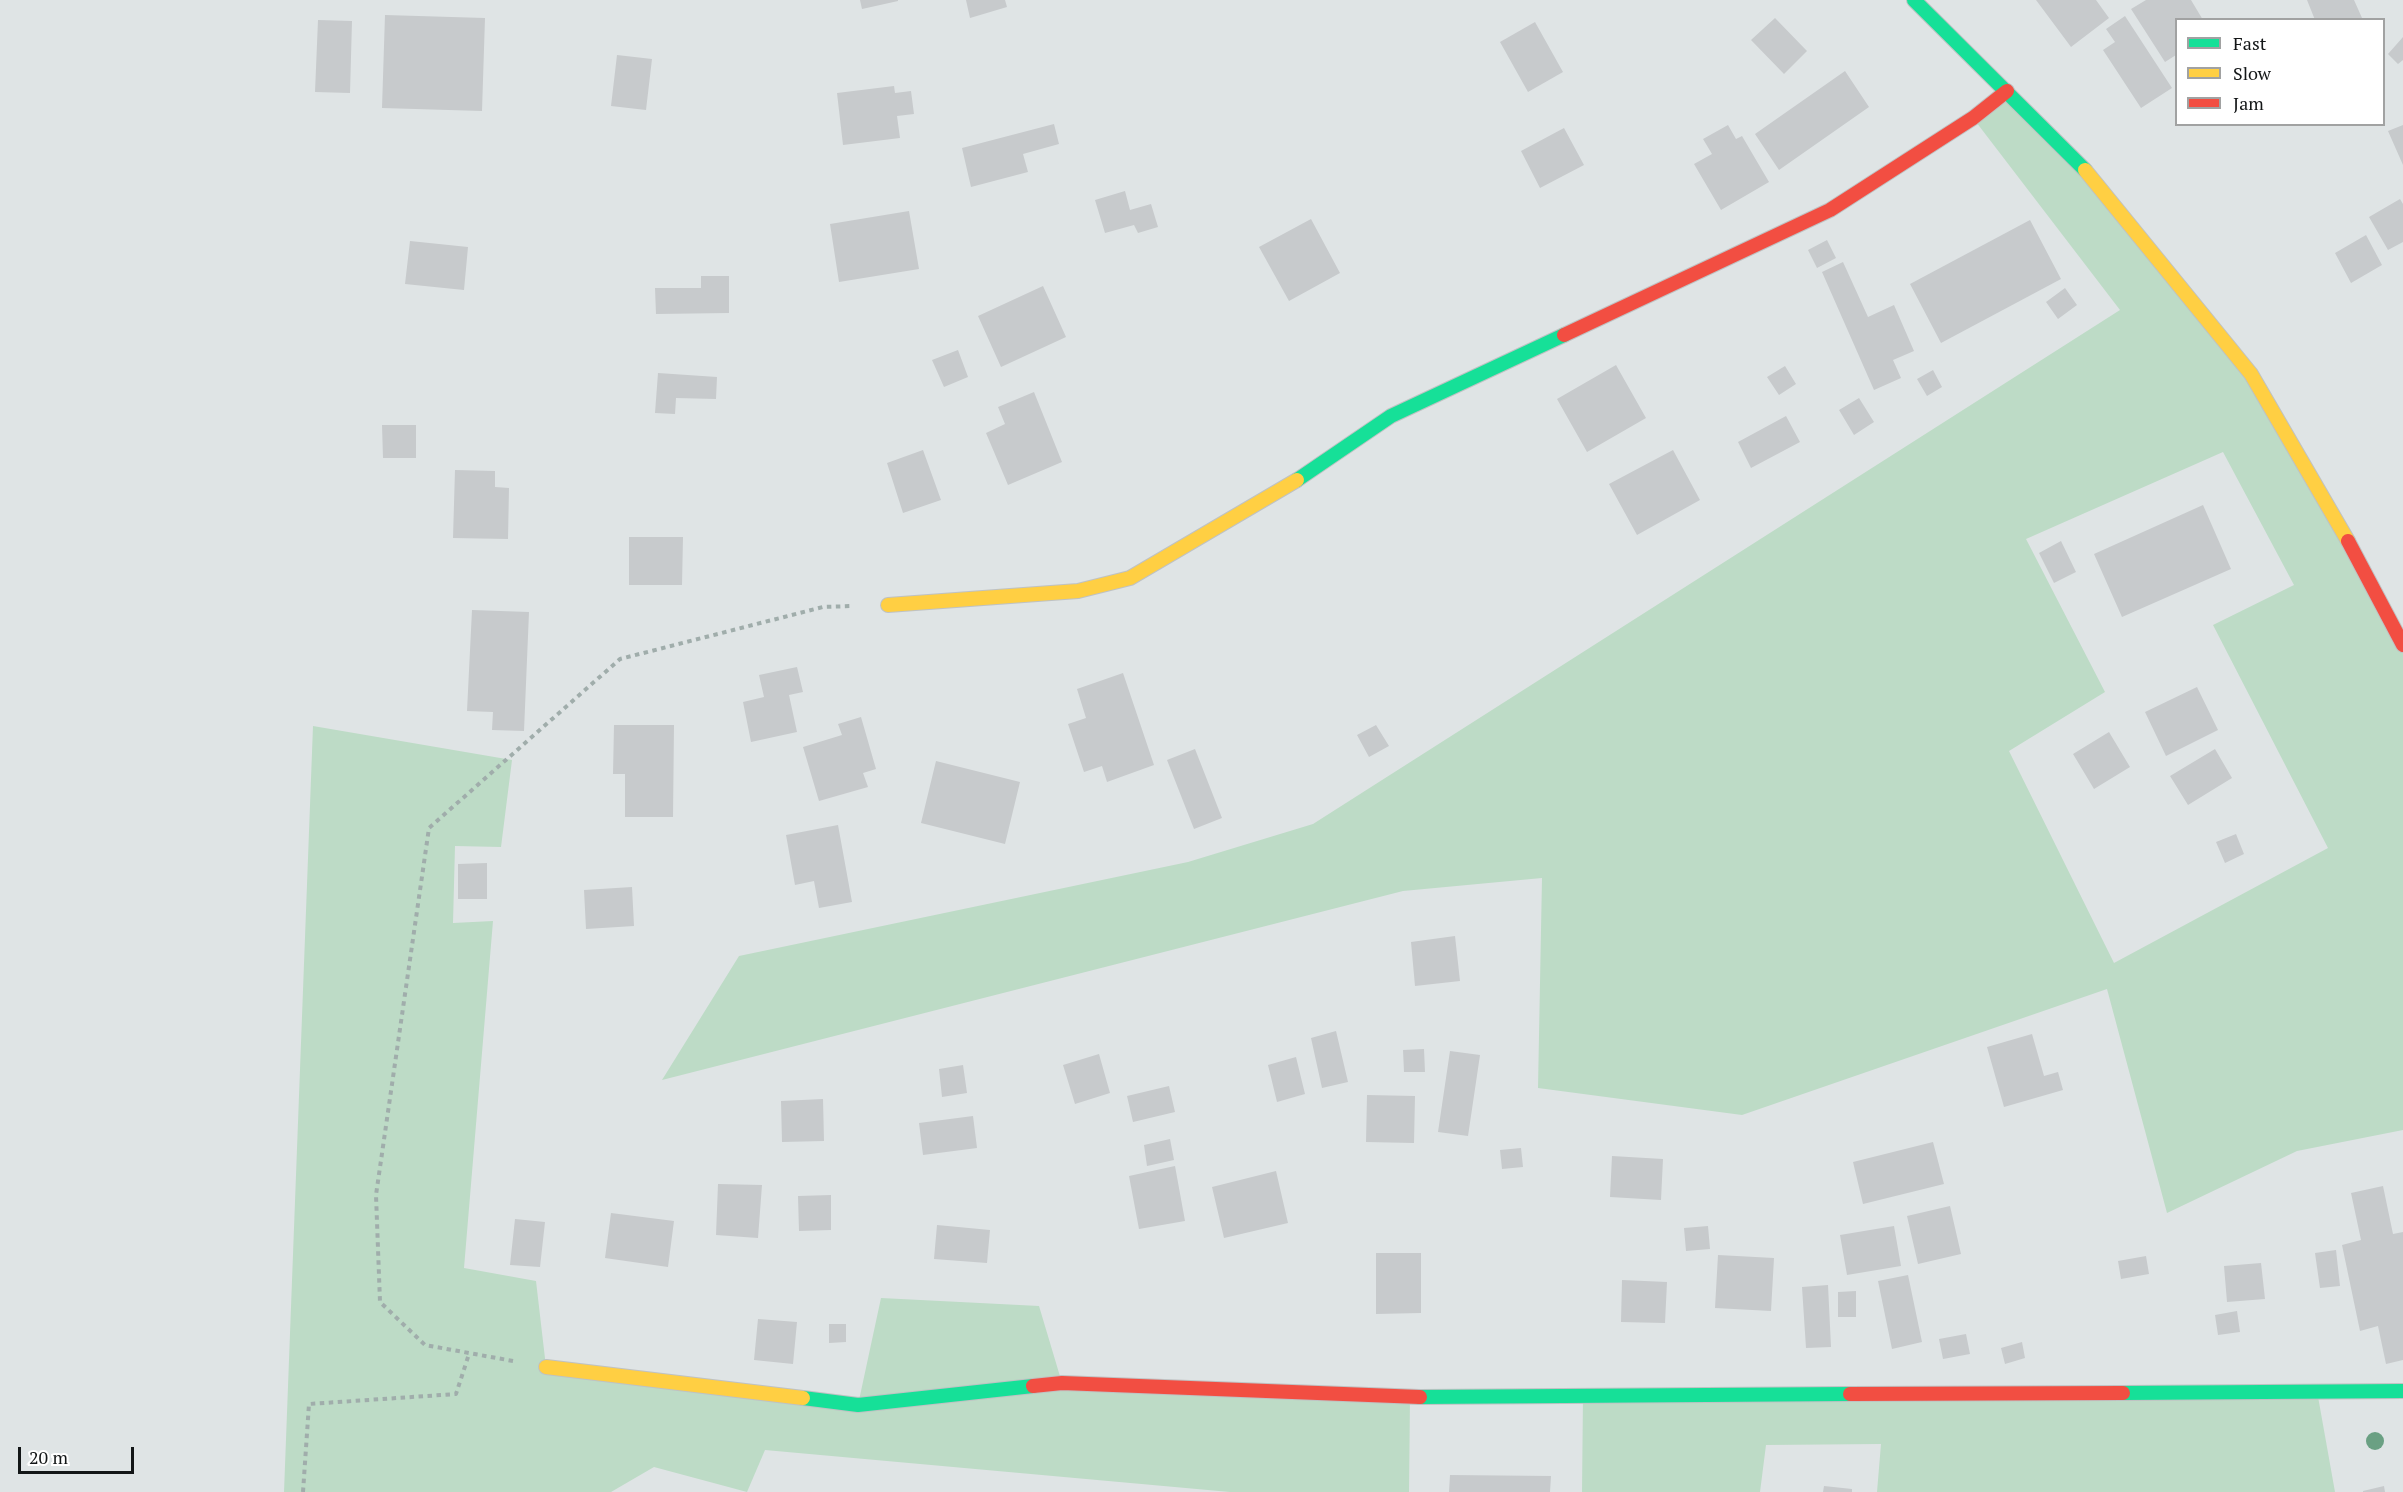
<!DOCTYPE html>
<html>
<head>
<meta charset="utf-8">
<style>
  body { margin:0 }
  #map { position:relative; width:2403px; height:1492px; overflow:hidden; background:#dfe4e5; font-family:"PT Serif",serif }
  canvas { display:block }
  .legend { position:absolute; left:2175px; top:18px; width:210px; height:108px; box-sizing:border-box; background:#fff; border:2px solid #a1a2a2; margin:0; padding:8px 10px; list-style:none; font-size:18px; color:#131617 }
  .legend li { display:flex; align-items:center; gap:12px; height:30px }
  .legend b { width:30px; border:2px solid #a1a2a2 }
  .scale { position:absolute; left:18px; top:1447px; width:116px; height:27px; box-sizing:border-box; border:3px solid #131617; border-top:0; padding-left:8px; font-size:18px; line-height:21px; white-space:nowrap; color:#131617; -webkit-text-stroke:4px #fff; paint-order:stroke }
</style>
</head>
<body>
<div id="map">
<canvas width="2403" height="1492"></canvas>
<ul class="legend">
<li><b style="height:8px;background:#16e098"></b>Fast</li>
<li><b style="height:8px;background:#ffcf43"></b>Slow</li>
<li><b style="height:8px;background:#f24e42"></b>Jam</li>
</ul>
<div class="scale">20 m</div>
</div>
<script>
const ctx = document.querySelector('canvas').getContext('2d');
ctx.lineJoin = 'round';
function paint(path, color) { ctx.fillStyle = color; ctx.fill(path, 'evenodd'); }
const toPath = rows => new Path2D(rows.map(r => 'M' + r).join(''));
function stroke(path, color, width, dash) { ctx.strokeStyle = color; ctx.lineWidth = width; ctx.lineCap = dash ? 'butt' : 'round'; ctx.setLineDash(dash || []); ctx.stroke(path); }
paint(toPath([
  [2007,91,2251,374,2403,645,2403,1130,2297,1151,2167,1213,2107,989,1742,1115,1538,1088,1542,878,1403,891,662,1080,739,956,1188,862,1313,824,2120,310,1973,118],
  [2223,452,2294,585,2213,625,2328,848,2114,963,2009,751,2105,692,2026,539],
  [313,726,512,760,501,847,455,846,453,923,493,921,464,1268,536,1281,546,1367,858,1405,881,1298,1039,1306,1062,1383,1410,1397,1409,1492,1230,1492,765,1450,747,1492,654,1467,611,1492,284,1492],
  [2317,1391,2335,1492,1877,1492,1881,1444,1766,1445,1760,1492,1582,1492,1583,1396]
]), '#bddbc6');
paint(toPath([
  [860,0,898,0,898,1,862,9],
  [966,0,1005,0,1007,7,970,18],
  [2036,0,2096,0,2109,18,2071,47],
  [2146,0,2191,0,2203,20,2176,20,2176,55,2165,62,2131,9],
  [2307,0,2354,0,2362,18,2315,20],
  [385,15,485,18,482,111,382,108],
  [2125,16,2172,88,2141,108,2103,50,2115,42,2106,29],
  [1775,18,1807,51,1784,74,1751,40],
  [318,20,352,21,350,93,315,92],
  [1535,22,1563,72,1528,92,1500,42],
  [2403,37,2403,60,2398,64,2388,54],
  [617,55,652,59,646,110,611,106],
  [1845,71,1869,107,1779,170,1755,134],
  [894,86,895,93,911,91,914,114,897,116,900,138,843,145,837,93],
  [1054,124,1059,144,1023,154,1028,172,971,187,962,148],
  [1728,125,1736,139,1742,136,1769,182,1721,210,1694,164,1712,154,1703,139],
  [2403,125,2403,165,2388,131],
  [1564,128,1584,165,1540,188,1521,151],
  [1125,191,1130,210,1151,204,1158,227,1138,233,1134,225,1105,233,1095,200],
  [2400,199,2403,204,2403,242,2388,250,2369,217],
  [909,211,919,269,839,282,830,224],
  [1311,219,1340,273,1289,301,1259,247],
  [2030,220,2061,279,1941,343,1910,284],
  [2366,235,2382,265,2351,283,2335,253],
  [1827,240,1836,258,1817,268,1808,250],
  [410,241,468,247,464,290,405,284],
  [1843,262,1868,317,1894,305,1914,351,1893,360,1901,378,1874,390,1822,272],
  [701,276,729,276,729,313,656,314,655,288,701,288],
  [1043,286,1066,337,1001,367,978,316],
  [2065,288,2077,305,2058,319,2046,302],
  [958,350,968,377,944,387,932,360],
  [1616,365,1646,418,1587,452,1557,399],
  [1785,366,1796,384,1779,395,1767,377],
  [1933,370,1942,387,1927,396,1917,379],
  [658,373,717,377,716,399,676,398,675,414,655,413],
  [1034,392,1062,462,1008,485,986,433,1005,424,998,407],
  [1859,398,1874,422,1854,435,1839,410],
  [1786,416,1800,442,1751,468,1738,442],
  [382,425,416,425,416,458,383,458],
  [923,450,941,500,903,513,887,463],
  [1673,450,1700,500,1637,535,1609,484],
  [455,470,495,471,495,487,509,488,508,539,453,538],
  [2203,505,2231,569,2122,617,2094,554],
  [629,537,683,537,682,585,629,585],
  [2061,541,2076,572,2054,583,2039,553],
  [472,610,529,612,524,731,492,730,493,712,467,711],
  [797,667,803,692,789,695,797,732,751,742,743,702,764,697,759,675],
  [1123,673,1154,765,1107,782,1102,766,1084,772,1068,724,1086,718,1077,689],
  [2197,687,2218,730,2166,756,2145,712],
  [861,717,876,769,863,773,868,787,819,801,803,747,842,735,838,724],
  [614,725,674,725,673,817,625,817,625,774,613,774],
  [1376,725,1389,746,1369,757,1357,735],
  [2109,732,2130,767,2094,789,2073,754],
  [1195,749,1222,818,1194,829,1167,760],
  [2215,749,2232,778,2188,805,2170,776],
  [936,761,1020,782,1005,844,921,823],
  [838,825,852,902,819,908,814,881,795,885,786,835],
  [2236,834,2244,854,2225,863,2216,842],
  [487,863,487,899,458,899,458,864],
  [632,887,634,926,586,929,584,890],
  [1455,936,1460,981,1415,986,1411,942],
  [1336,1031,1348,1082,1322,1088,1311,1038],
  [2032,1034,2044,1076,2058,1072,2063,1090,2004,1107,1987,1047],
  [1424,1049,1425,1072,1404,1072,1403,1050],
  [1450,1051,1480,1055,1468,1136,1438,1132],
  [1099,1054,1110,1093,1075,1104,1063,1065],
  [1296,1057,1305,1094,1277,1102,1268,1065],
  [963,1065,967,1093,942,1097,939,1069],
  [1169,1086,1175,1112,1133,1122,1127,1096],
  [1367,1095,1415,1096,1414,1143,1366,1142],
  [823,1099,824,1141,782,1142,781,1101],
  [973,1116,977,1148,923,1155,919,1123],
  [1170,1139,1174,1160,1147,1166,1144,1145],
  [1933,1142,1944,1184,1863,1204,1853,1162],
  [1521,1148,1523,1167,1502,1169,1500,1150],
  [1612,1156,1663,1159,1661,1200,1610,1197],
  [1175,1166,1185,1221,1139,1229,1129,1176],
  [1276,1171,1288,1223,1224,1238,1212,1187],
  [718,1184,762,1185,758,1238,716,1235],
  [2383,1186,2393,1234,2403,1232,2403,1360,2386,1364,2378,1326,2360,1331,2342,1245,2361,1240,2351,1193],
  [831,1195,831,1230,799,1231,798,1196],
  [1950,1206,1961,1254,1918,1264,1907,1216],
  [611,1213,674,1221,668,1267,605,1258],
  [515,1219,545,1222,540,1267,510,1265],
  [937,1225,990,1230,987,1263,934,1259],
  [1708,1226,1710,1249,1686,1251,1684,1228],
  [1894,1226,1901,1266,1847,1275,1840,1235],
  [2336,1250,2340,1286,2320,1288,2315,1253],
  [1376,1253,1421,1253,1421,1313,1376,1314],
  [1718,1255,1774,1258,1771,1311,1715,1308],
  [2146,1256,2149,1274,2121,1279,2118,1261],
  [2261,1263,2265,1299,2227,1302,2224,1266],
  [1908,1275,1922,1342,1892,1349,1878,1281],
  [1622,1280,1667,1282,1665,1323,1621,1322],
  [1828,1285,1831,1347,1806,1348,1802,1287],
  [1856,1291,1856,1317,1838,1317,1838,1292],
  [2237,1311,2240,1332,2218,1335,2215,1315],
  [758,1319,797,1322,793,1364,754,1360],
  [829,1324,846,1324,846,1342,829,1343],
  [1966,1334,1970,1354,1943,1359,1939,1339],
  [2022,1342,2025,1358,2005,1364,2001,1348],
  [1450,1475,1551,1476,1550,1492,1449,1492],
  [1824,1486,1852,1489,1852,1492,1823,1492],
  [2384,1486,2385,1492,2363,1492,2363,1491]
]), '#c7cacc');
const fast = toPath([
  [1914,0,2085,170],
  [1297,480,1391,416,1564,335],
  [2123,1393,2403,1391],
  [1420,1397,1850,1394],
  [803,1398,858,1405,1033,1386]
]);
const slow = toPath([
  [2085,170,2251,374,2348,541],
  [888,605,1078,591,1130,578,1297,480],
  [546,1367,803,1398]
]);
const jam = toPath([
  [1564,335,1830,210,1973,118,2007,91],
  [2348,541,2403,645],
  [1033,1386,1062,1383,1420,1397],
  [1850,1394,2123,1393]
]);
stroke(fast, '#bfc2c3', 16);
stroke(slow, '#bfc2c3', 16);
stroke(jam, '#bfc2c3', 16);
stroke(toPath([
  [513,1361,425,1345,380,1302,376,1195,429,828,620,659,823,607,853,606],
  [303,1492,309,1404,456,1394,469,1354]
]), '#a0adab', 4, [4.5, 4.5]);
stroke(fast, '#16e098', 14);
stroke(slow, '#ffcf43', 14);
stroke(jam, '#f24e42', 14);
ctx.fillStyle = '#6aa083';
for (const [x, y] of [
  [2375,1441]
]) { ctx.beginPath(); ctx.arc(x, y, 9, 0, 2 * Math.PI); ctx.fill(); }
</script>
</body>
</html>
